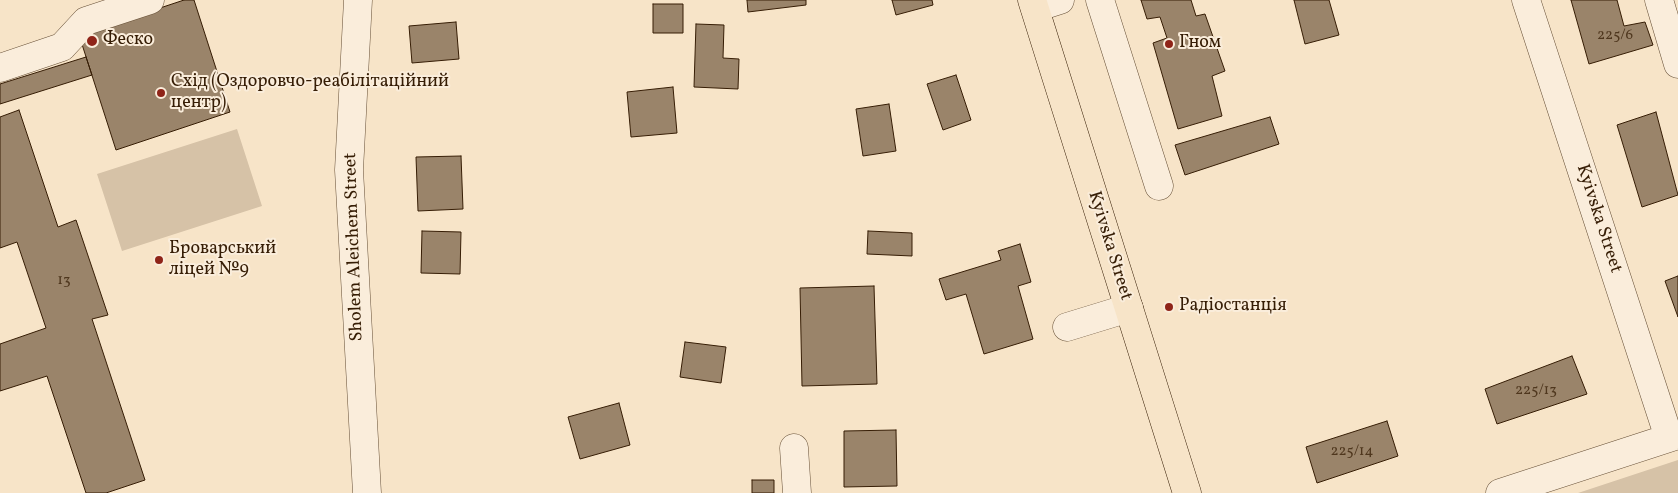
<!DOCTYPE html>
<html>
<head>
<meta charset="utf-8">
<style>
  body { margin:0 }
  canvas { display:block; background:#f7e4c8 }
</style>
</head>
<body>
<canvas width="1678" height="493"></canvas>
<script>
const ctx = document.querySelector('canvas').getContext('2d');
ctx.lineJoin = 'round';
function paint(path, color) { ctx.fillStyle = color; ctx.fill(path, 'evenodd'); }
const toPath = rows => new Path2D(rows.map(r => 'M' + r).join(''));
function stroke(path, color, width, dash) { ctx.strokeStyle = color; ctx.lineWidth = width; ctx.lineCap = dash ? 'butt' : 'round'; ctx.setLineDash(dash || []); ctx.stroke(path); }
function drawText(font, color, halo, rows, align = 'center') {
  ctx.font = font + ' Vollkorn,serif'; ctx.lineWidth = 4; ctx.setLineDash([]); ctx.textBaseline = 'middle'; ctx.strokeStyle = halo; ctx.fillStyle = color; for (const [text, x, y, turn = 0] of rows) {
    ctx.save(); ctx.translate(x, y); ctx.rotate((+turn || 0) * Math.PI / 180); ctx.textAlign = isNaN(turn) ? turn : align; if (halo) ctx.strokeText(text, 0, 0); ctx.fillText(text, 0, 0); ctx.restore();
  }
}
paint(toPath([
  [237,129,262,206,122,251,97,174],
  [1678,460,1678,493,1578,493]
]), '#d6c2a7');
const building = toPath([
  [184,0,194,0,230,112,116,150,79,35,184,0],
  [747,0,806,0,806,5,748,12,747,0],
  [892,0,932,0,933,5,896,15,892,0],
  [1141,0,1191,0,1196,16,1205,14,1225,71,1212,76,1222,116,1178,129,1153,43,1167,38,1160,17,1147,19,1141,0],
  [1294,0,1329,0,1339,35,1305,44,1294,0],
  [1571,0,1617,0,1624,26,1645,22,1653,45,1589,64,1571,0],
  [653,4,683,4,683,33,653,33,653,4],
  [456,22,459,59,412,63,409,26,456,22],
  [696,24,724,25,723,58,739,59,738,89,694,87,696,24],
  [86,57,92,75,0,104,0,84,86,57],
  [956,75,971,120,943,130,927,84,956,75],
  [673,87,677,133,631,137,627,92,673,87],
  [889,104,896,151,863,156,856,109,889,104],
  [19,110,58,227,76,220,108,315,92,319,145,480,106,493,86,493,47,376,0,391,0,344,46,328,17,242,0,248,0,117,19,110],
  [1656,112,1678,195,1642,207,1617,125,1656,112],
  [1270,117,1279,144,1185,175,1175,145,1270,117],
  [461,156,463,209,418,211,416,157,461,156],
  [422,231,461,232,460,274,421,273,422,231],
  [868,231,912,233,912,256,867,254,868,231],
  [1020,244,1031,282,1018,286,1033,339,984,354,966,294,946,300,939,279,1001,260,998,251,1020,244],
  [1678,276,1678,317,1665,281,1678,276],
  [874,286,877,384,802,386,800,288,874,286],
  [685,342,726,347,721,383,680,377,685,342],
  [1572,356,1587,394,1497,424,1485,389,1572,356],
  [619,403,630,445,580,459,568,417,619,403],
  [1387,421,1398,456,1317,483,1306,447,1387,421],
  [896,430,897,486,844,487,844,431,896,430],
  [752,480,774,480,774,493,752,493,752,480]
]);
paint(building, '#9a846a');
stroke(building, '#361d05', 1);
const minor = toPath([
  [358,0,349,170,367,493],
  [1100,0,1159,186],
  [1526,0,1669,438],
  [1659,0,1678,64],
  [1035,8,1060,0],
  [0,68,62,47,86,21,150,0],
  [1067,327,1129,308],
  [794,448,797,493],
  [1500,493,1678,435]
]);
const major = toPath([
  [1032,0,1187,493]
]);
stroke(minor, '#664f36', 29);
stroke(major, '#361d05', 29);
stroke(minor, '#faeddb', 28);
stroke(major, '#f7e4c8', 28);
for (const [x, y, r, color] of [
  [92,41,6,"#8f2418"],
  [1169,44,5,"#8f2418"],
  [161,93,5,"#8f2418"],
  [159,260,5,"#8f2418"],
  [1169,307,5,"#8f2418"]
]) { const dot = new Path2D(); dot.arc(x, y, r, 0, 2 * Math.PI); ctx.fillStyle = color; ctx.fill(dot); stroke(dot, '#faeddb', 2); }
drawText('15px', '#4f371e', null, [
  ["225/6",1615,36],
  ["13",64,281],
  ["225/13",1536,391],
  ["225/14",1352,452]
]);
drawText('18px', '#361d05', '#faeddb', [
  ["Феско",103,41],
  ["Гном",1179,44],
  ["Схід (Оздоровчо-реабілітаційний",171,83],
  ["центр)",171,104],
  ["Броварський",169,250],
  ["ліцей №9",169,271],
  ["Радіостанція",1179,307]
], 'left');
drawText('18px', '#361d05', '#faeddb', [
  ["Kyivska Street",1598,219,72],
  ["Kyivska Street",1109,246,73],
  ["Sholem Aleichem Street",355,247,-92]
]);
</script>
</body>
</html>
